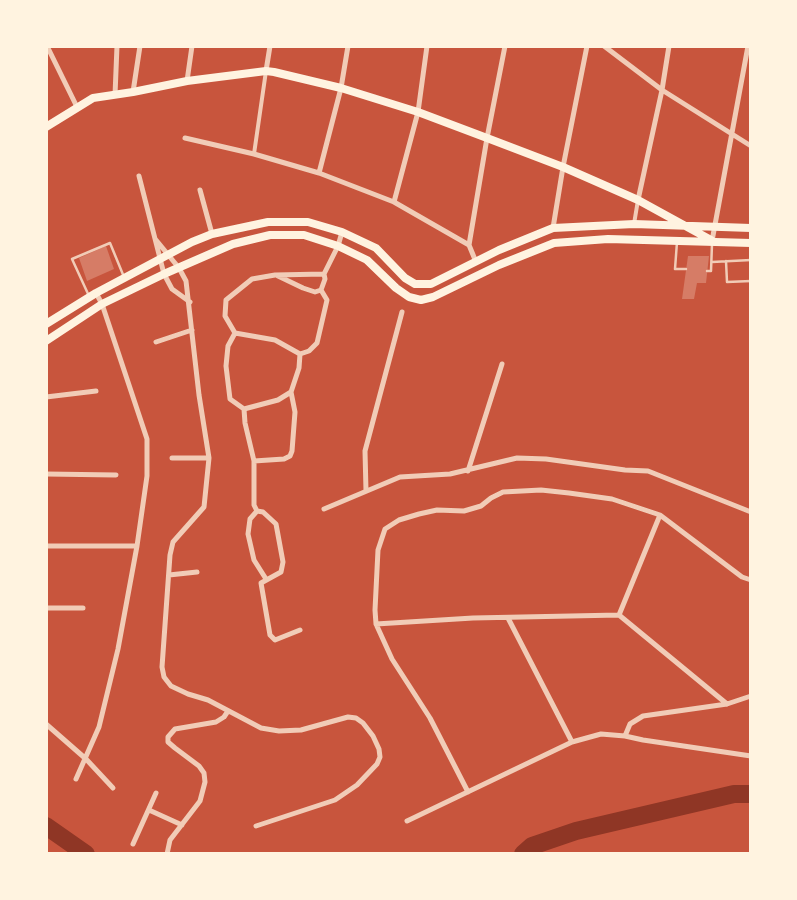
<!DOCTYPE html>
<html>
<head>
<meta charset="utf-8">
<style>
  body { margin:0 }
  #map { position:relative; width:797px; height:900px; overflow:hidden; background:#c8553d; font-family:"DM Sans",sans-serif }
  canvas { display:block }
  .frame { position:absolute; inset:0; border:48px solid #fff3e0; pointer-events:none }
</style>
</head>
<body>
<div id="map">
<canvas width="797" height="900"></canvas>
<div class="frame"></div>
</div>
<script>
const ctx = document.querySelector('canvas').getContext('2d');
ctx.lineJoin = 'round';
const toPath = rows => new Path2D(rows.map(r => 'M' + r).join(''));
function stroke(path, color, width, dash) { ctx.strokeStyle = color; ctx.lineWidth = width; ctx.lineCap = dash ? 'butt' : 'round'; ctx.setLineDash(dash || []); ctx.stroke(path); }
function paint(path, color) { ctx.fillStyle = color; ctx.fill(path, 'evenodd'); }
stroke(toPath([
  [46,826,86,854],
  [523,854,532,846,576,831,734,794,751,794]
]), '#8f3625', 18);
paint(toPath([
  [106,246,114,269,87,281,79,258],
  [688,256,709,256,706,283,697,283,694,299,682,299]
]), '#d67c66');
stroke(toPath([
  [677,242,675,269,686,269],
  [726,261,727,282,751,281],
  [712,262,751,260],
  [707,271,711,271,712,244],
  [89,296,72,259,110,243,124,277]
]), '#f1ccb7', 2.5);
stroke(toPath([
  [254,154,266,71],
  [634,224,638,200]
]), '#f1ccb7', 4);
stroke(toPath([
  [47,46,77,107],
  [604,46,662,90,751,146],
  [266,71,270,46],
  [187,81,192,46],
  [133,92,140,46],
  [115,95,117,46],
  [185,138,254,154,319,173,394,202,469,245],
  [319,173,341,88,348,46],
  [139,176,164,274,172,289,190,302],
  [200,190,212,234],
  [638,200,662,90,669,46],
  [394,202,418,112,427,46],
  [553,228,563,167,587,46],
  [156,240,179,268,186,281,199,395,209,458,204,507,173,542,170,555,162,667,164,677,171,686,188,694,208,700,261,728,279,731,301,730,348,717,356,718,363,723,373,736,379,749,380,757,377,764,357,785,335,800,256,826],
  [712,241,748,46],
  [476,262,469,245,487,138,505,46],
  [278,276,303,288,315,292,321,290],
  [321,290,325,279,324,274,338,246,342,232],
  [235,333,228,346,226,366,230,399,244,409],
  [156,342,192,330],
  [300,354,309,351,317,343,327,300,321,290],
  [46,397,96,391],
  [244,409,278,400,291,392,299,368,300,354,275,340,235,333,225,316,226,300,252,279,275,275,324,274],
  [244,409,245,423,254,461,254,505,257,511,263,512,276,524,283,562,281,572,261,583,270,635,275,640,300,630],
  [172,458,209,458],
  [254,461,284,459,290,456,292,451,295,412,291,392],
  [468,471,502,364],
  [46,474,116,475],
  [366,491,365,451,402,312],
  [324,509,400,477,450,474,517,458,546,459,625,470,648,471,751,512],
  [257,511,250,519,248,534,254,560,266,579],
  [46,546,137,546],
  [169,575,197,572],
  [46,608,83,608],
  [619,615,660,515],
  [508,618,572,742],
  [376,624,473,618,619,615,727,704],
  [46,724,86,759,113,788],
  [625,736,630,724,643,716,727,704,751,696],
  [76,779,99,727,118,649,137,546,147,476,147,439,102,304,96,293],
  [468,792,430,718,392,659,376,624,375,610,378,550,385,529,399,520,419,514,437,510,464,511,481,506,491,498,503,492,541,490,569,493,612,499,660,515,742,577,751,580],
  [149,810,182,825],
  [407,821,572,742,601,734,625,736,643,740,751,756],
  [133,844,156,793],
  [167,854,170,840,200,801,205,782,204,773,199,766,175,748,168,742,168,737,175,729,216,722,224,717,228,711]
]), '#f1ccb7', 5);
stroke(toPath([
  [46,127,93,98,133,92,187,81,266,71,274,72,341,88,418,112,487,138,563,167,638,200,711,240],
  [46,324,96,293,192,242,212,234,268,222,308,222,342,232,376,248,405,278,415,284,431,284,499,250,553,228,634,224,751,228],
  [46,341,102,304,164,274,233,244,270,235,304,235,338,246,367,260,396,288,409,297,421,300,433,297,499,265,554,243,608,239,751,243]
]), '#fff3e0', 8);
</script>
</body>
</html>
